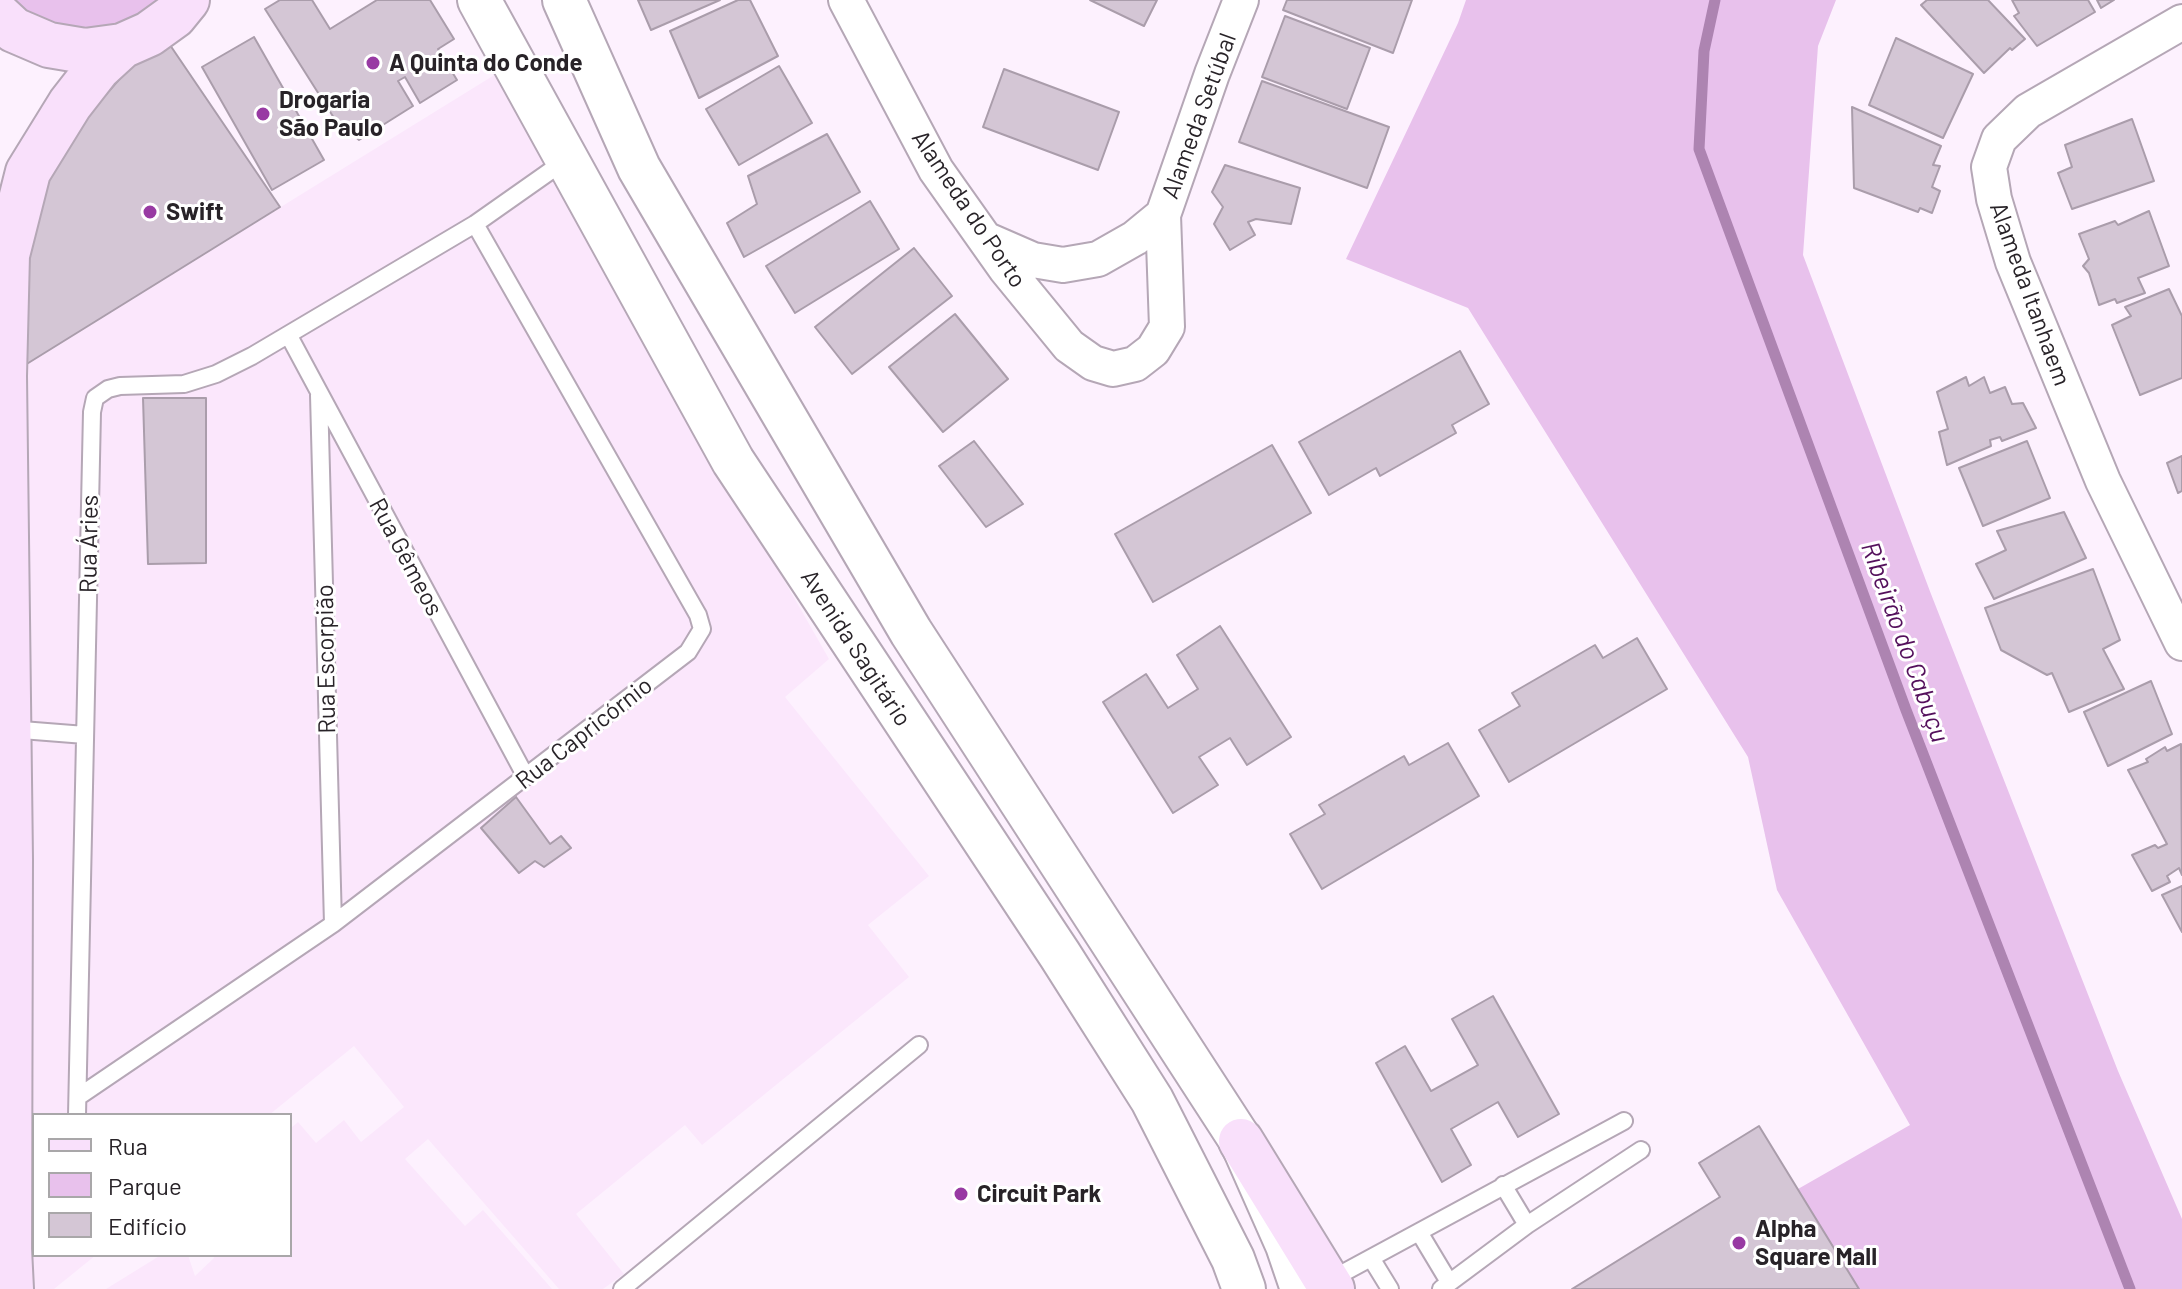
<!DOCTYPE html>
<html>
<head>
<meta charset="utf-8">
<style>
  body { margin:0 }
  #map { position:relative; width:2182px; height:1289px; overflow:hidden; background:#fdf1fe; font-family:Barlow,sans-serif }
  canvas { display:block }
  .legend { position:absolute; left:32px; top:1113px; width:260px; height:144px; box-sizing:border-box; background:#fff; border:2px solid #a9a7a9; margin:0; padding:10px 14px; list-style:none; font-size:24px; color:#282328 }
  .legend li { display:flex; align-items:center; gap:16px; height:40px }
  .legend b { width:40px; border:2px solid #a9a7a9 }
</style>
</head>
<body>
<div id="map">
<canvas width="2182" height="1289"></canvas>
<ul class="legend">
<li><b style="height:10px;background:#f9e0fb"></b>Rua</li>
<li><b style="height:22px;background:#e8c1ec"></b>Parque</li>
<li><b style="height:22px;background:#d4c6d5"></b>Edifício</li>
</ul>
</div>
<script>
const ctx = document.querySelector('canvas').getContext('2d');
ctx.lineJoin = 'round';
function paint(path, color) { ctx.fillStyle = color; ctx.fill(path, 'evenodd'); }
const toPath = rows => new Path2D(rows.map(r => 'M' + r).join(''));
function stroke(path, color, width, dash) { ctx.strokeStyle = color; ctx.lineWidth = width; ctx.lineCap = dash ? 'butt' : 'round'; ctx.setLineDash(dash || []); ctx.stroke(path); }
function drawText(font, color, halo, rows, align = 'center') {
  ctx.font = font + ' Barlow,sans-serif'; ctx.lineWidth = 6; ctx.setLineDash([]); ctx.textBaseline = 'middle'; ctx.strokeStyle = halo; ctx.fillStyle = color; for (const [text, x, y, turn = 0] of rows) {
    ctx.save(); ctx.translate(x, y); ctx.rotate((+turn || 0) * Math.PI / 180); ctx.textAlign = isNaN(turn) ? turn : align; if (halo) ctx.strokeText(text, 0, 0); ctx.fillText(text, 0, 0); ctx.restore();
  }
}
paint(toPath([
  [496,74,829,659,785,697,929,876,868,925,909,977,702,1145,685,1125,576,1214,624,1274,603,1289,559,1289,428,1139,405,1159,465,1226,483,1210,552,1289,106,1289,161,1255,188,1255,195,1276,214,1258,213,1255,290,1255,290,1129,298,1122,316,1143,344,1120,361,1142,404,1107,354,1046,269,1115,34,1115,34,1255,96,1255,54,1289,27,1289,17,370]
]), '#fbe7fc');
paint(toPath([
  [11,0,168,0,133,25,62,30,29,17],
  [1466,0,1836,0,1818,46,1803,255,1931,594,2118,1071,2182,1219,2182,1289,1859,1289,1798,1189,1910,1125,1777,890,1748,757,1468,308,1346,259,1458,23]
]), '#e8c1ec');
stroke(toPath([
  [1715,0,1704,51,1699,149,1906,710,2130,1289]
]), '#ad84b1', 11);
const building = toPath([
  [280,0,312,0,330,29,377,0,430,0,454,39,438,49,457,80,420,103,405,77,398,81,413,106,359,140,334,118,265,9,280,0],
  [638,0,720,0,651,30,638,0],
  [738,0,750,0,778,56,699,98,670,31,738,0],
  [1090,0,1157,0,1144,26,1090,0],
  [1287,0,1412,0,1393,53,1283,10,1287,0],
  [1927,0,1988,0,2025,39,2012,50,2010,48,1984,73,1921,5,1927,0],
  [2012,0,2088,0,2095,12,2037,46,2014,16,2019,13,2012,0],
  [2097,0,2114,0,2101,8,2097,0],
  [1285,16,1370,48,1347,109,1262,77,1285,16],
  [254,37,324,160,272,190,202,67,254,37],
  [1896,38,1973,74,1943,138,1869,105,1896,38],
  [170,45,280,207,17,370,25,216,66,146,94,108,139,57,170,45],
  [779,66,812,123,739,165,706,109,779,66],
  [1004,69,1119,112,1098,170,983,127,1004,69],
  [1262,81,1389,127,1367,188,1239,142,1262,81],
  [1852,107,1941,146,1933,165,1940,166,1932,187,1940,191,1932,213,1920,208,1918,212,1854,188,1852,107],
  [2132,119,2154,181,2072,209,2058,173,2072,167,2065,145,2132,119],
  [827,134,860,192,744,257,727,223,757,204,748,176,827,134],
  [1225,165,1300,188,1291,224,1256,219,1248,222,1255,235,1230,250,1214,224,1223,207,1212,192,1225,165],
  [870,201,899,249,795,313,766,266,870,201],
  [2149,211,2169,266,2138,278,2145,293,2117,303,2115,299,2099,305,2089,273,2083,266,2089,259,2079,234,2115,221,2118,225,2149,211],
  [914,248,952,296,852,374,815,327,914,248],
  [2169,289,2182,316,2182,378,2140,395,2112,325,2131,316,2125,307,2169,289],
  [955,314,1008,379,943,432,889,367,955,314],
  [1460,351,1489,404,1452,425,1456,433,1380,476,1376,468,1329,495,1299,442,1460,351],
  [1966,377,1969,386,1984,377,1990,393,2005,387,2012,404,2023,403,2036,428,2002,441,2000,437,1990,440,1991,446,1947,465,1939,432,1948,429,1937,392,1966,377],
  [143,398,206,398,206,563,148,564,143,398],
  [974,441,1023,504,986,527,939,466,974,441],
  [2027,441,2050,498,1983,526,1959,468,2027,441],
  [1272,445,1311,513,1153,602,1115,534,1272,445],
  [2182,456,2182,491,2178,493,2167,463,2182,456],
  [2064,512,2086,558,1994,599,1976,564,2006,550,1997,531,2064,512],
  [2093,569,2120,640,2103,649,2124,689,2069,712,2052,673,2047,675,2001,650,1985,608,2093,569],
  [1220,626,1291,737,1247,765,1230,738,1199,757,1218,785,1173,813,1103,702,1146,674,1168,708,1198,689,1177,655,1220,626],
  [1637,638,1667,689,1509,782,1479,730,1520,706,1512,693,1595,645,1603,658,1637,638],
  [2151,681,2172,734,2108,766,2084,712,2151,681],
  [1448,743,1479,796,1322,889,1290,834,1325,814,1319,805,1404,756,1409,765,1448,743],
  [2181,744,2182,875,2179,868,2167,876,2170,882,2152,891,2132,855,2155,845,2158,848,2167,844,2128,770,2148,762,2146,759,2165,747,2167,751,2181,744],
  [516,797,550,844,561,836,571,848,544,867,535,861,519,873,481,828,516,797],
  [2182,886,2182,932,2162,895,2182,886],
  [1493,996,1559,1114,1518,1137,1498,1102,1451,1129,1471,1165,1442,1182,1376,1063,1405,1046,1431,1091,1478,1065,1452,1019,1493,996],
  [1759,1126,1859,1289,1572,1289,1720,1197,1699,1163,1759,1126]
]);
paint(building, '#d4c6d5');
stroke(building, '#aa9dab', 2);
const service = toPath([
  [289,336,526,777],
  [319,395,333,924],
  [9,729,85,735],
  [78,1097,333,924,688,652,702,629,698,615,475,224],
  [77,1115,92,412,95,398,108,389,120,386,184,384,216,374,252,356,475,224,566,160],
  [1503,1185,1527,1225],
  [1419,1232,1449,1282],
  [1371,1258,1390,1289],
  [1330,1280,1624,1121],
  [622,1289,919,1045],
  [1441,1289,1527,1225,1641,1150]
]);
const minor = toPath([
  [846,0,936,170,1006,269,1069,346,1093,363,1113,369,1135,364,1153,350,1167,327,1163,215,1212,74,1241,0],
  [2182,22,2028,111,1999,139,1989,167,1994,199,2013,262,2103,481,2182,643],
  [987,240,1033,260,1063,265,1098,259,1135,238,1163,215]
]);
const tertiary = toPath([
  [479,0,733,461,1060,955,1152,1100,1233,1259,1244,1289],
  [564,0,639,168,911,632,1241,1141,1287,1245,1302,1289]
]);
const secondary = toPath([
  [0,17,14,30,49,45,85,51,122,46,149,34,174,16,187,0],
  [1241,1141,1332,1289],
  [11,1289,9,1249,10,859,4,376,7,255,28,172,70,104,98,68,122,46]
]);
stroke(service, '#b5a7b6', 20);
stroke(minor, '#b5a7b6', 38);
stroke(tertiary, '#b5a7b6', 46);
stroke(secondary, '#b5a7b6', 48);
stroke(service, '#fff', 16);
stroke(minor, '#fff', 34);
stroke(tertiary, '#fff', 42);
stroke(secondary, '#f9e0fb', 44);
for (const [x, y, r, color] of [
  [373,63,8,"#983aa3"],
  [263,114,8,"#983aa3"],
  [150,212,8,"#983aa3"],
  [961,1194,8,"#983aa3"],
  [1739,1243,8,"#983aa3"]
]) { const dot = new Path2D(); dot.arc(x, y, r, 0, 2 * Math.PI); ctx.fillStyle = color; ctx.fill(dot); stroke(dot, '#fff', 3); }
drawText('bold 24px', '#282328', '#fff', [
  ["A Quinta do Conde",389,63],
  ["Drogaria",279,100],
  ["São Paulo",279,128],
  ["Swift",166,212],
  ["Circuit Park",977,1194],
  ["Alpha",1755,1229],
  ["Square Mall",1755,1257]
], 'left');
drawText('24px', '#282328', '#fff', [
  ["Alameda Setúbal",1199,116,-70],
  ["Alameda do Porto",969,209,56],
  ["Alameda Itanhaem",2030,294,70],
  ["Rua Áries",89,544,-89],
  ["Rua Gêmeos",406,557,62],
  ["Avenida Sagitário",856,648,57],
  ["Rua Escorpião",326,659,-91],
  ["Rua Capricórnio",584,733,-38]
]);
drawText('italic 26px', '#54105c', '#fff', [
  ["Ribeirão do Cabuçu",1905,642,70]
]);
</script>
</body>
</html>
